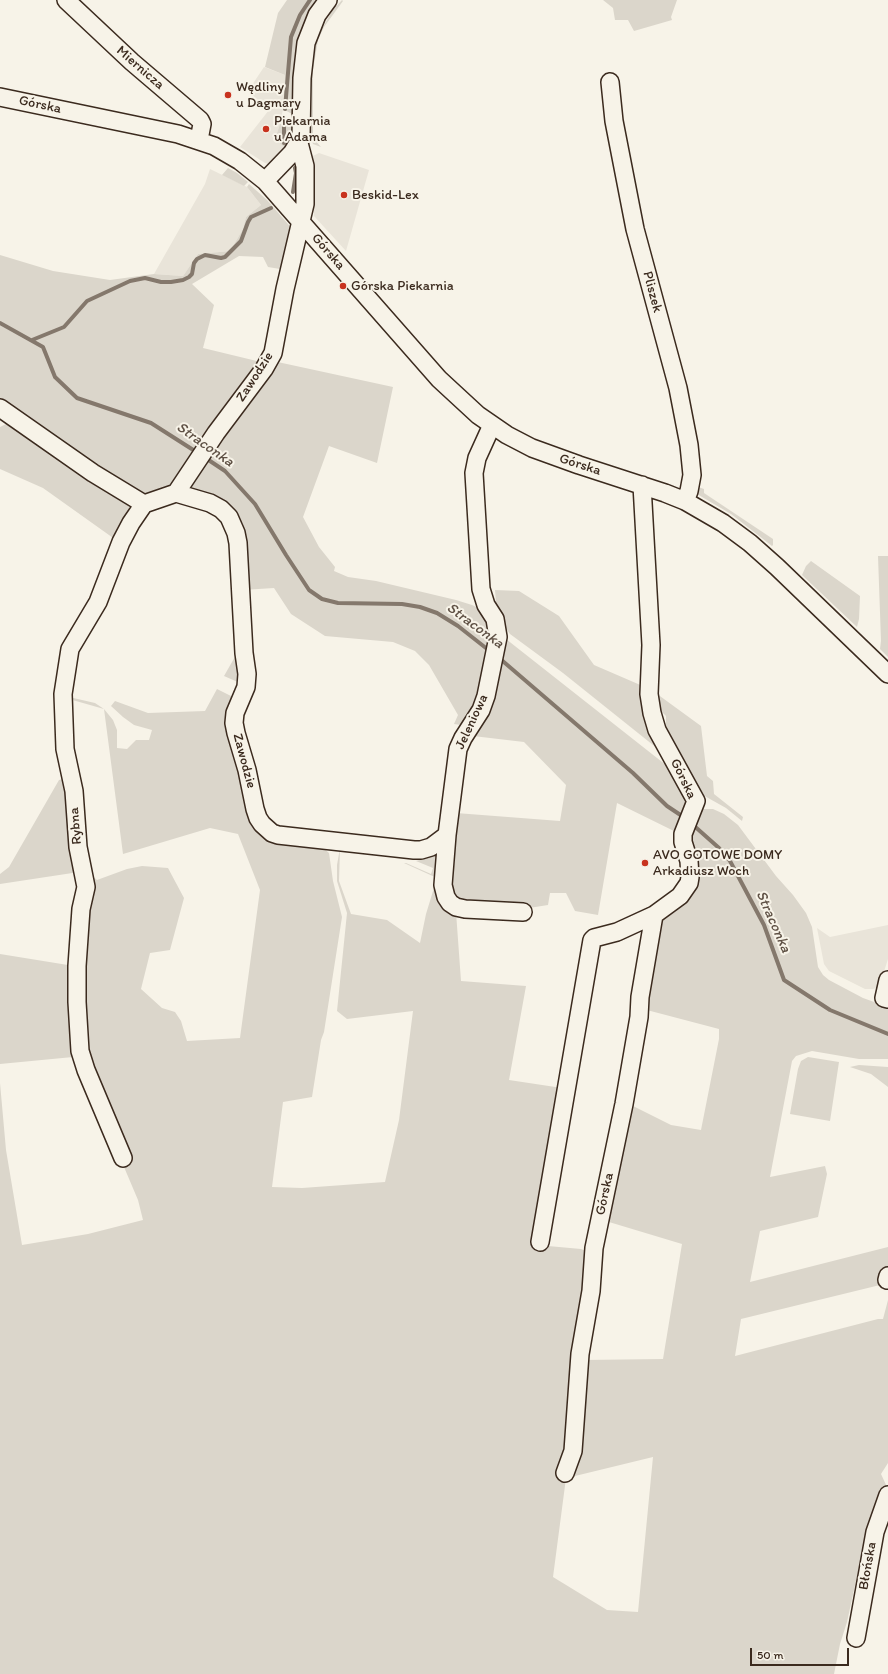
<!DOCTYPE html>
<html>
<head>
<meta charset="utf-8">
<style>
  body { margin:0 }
  #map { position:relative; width:888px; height:1674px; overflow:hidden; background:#f7f3e8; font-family:Itim,sans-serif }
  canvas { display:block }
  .scale { position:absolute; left:750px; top:1648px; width:99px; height:18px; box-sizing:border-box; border:2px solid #3b2a1e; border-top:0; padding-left:5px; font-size:12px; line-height:14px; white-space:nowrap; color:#3b2a1e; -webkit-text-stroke:3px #f7f3e8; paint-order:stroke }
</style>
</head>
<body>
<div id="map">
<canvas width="888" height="1674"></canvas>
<div class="scale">50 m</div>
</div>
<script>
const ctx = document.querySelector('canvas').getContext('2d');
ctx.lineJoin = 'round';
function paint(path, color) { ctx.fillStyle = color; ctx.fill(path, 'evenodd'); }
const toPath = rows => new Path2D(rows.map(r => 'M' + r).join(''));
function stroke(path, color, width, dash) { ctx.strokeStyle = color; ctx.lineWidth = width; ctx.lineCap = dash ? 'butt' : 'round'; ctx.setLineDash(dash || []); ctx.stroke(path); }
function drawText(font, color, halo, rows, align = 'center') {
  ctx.font = font + ' Itim,sans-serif'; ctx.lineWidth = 4; ctx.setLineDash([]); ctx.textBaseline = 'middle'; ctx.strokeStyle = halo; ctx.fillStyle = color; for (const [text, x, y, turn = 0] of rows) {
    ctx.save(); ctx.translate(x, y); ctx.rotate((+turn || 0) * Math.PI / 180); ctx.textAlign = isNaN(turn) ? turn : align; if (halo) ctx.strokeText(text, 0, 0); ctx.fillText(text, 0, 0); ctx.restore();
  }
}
paint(toPath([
  [264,67,285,75,283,109,280,124,275,139,284,147,273,162,269,164,265,163,240,147,269,110,248,91],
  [319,153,369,170,346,251,314,216,313,156],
  [210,169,247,187,261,205,246,217,243,229,230,251,198,254,183,276,154,274,205,184],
  [888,925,888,959,879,987,873,989,865,989,829,971,824,964,817,928,830,937]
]), '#e9e4d9');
paint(toPath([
  [287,0,320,0,295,90,293,90,292,114,283,109,285,75,265,67,278,13],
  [342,0,343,1,324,27,318,40,313,70,313,138,321,147,313,144,311,138,312,64,318,36,332,11],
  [603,0,677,0,671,17,672,20,634,31,628,20,615,20,613,8],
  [283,122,292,122,292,132,289,140,284,147,275,139,280,124],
  [228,168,237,173,248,182,244,186,222,175],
  [249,184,267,200,294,231,286,270,268,267,263,257,239,256,192,284,214,305,203,348,265,363,204,437,184,465,186,469,175,482,165,491,154,495,139,494,0,402,0,255,53,271,110,280,154,274,183,276,198,254,230,251,243,229,246,217,261,205,247,187],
  [273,361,393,387,377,463,329,446,303,517,319,547,335,567,334,571,348,577,376,581,456,600,472,605,485,611,492,622,487,672,468,726,454,724,458,715,429,665,415,651,393,642,325,636,291,614,274,588,243,590,238,533,191,490,190,484],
  [6,424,12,424,127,501,130,510,128,517,116,540,43,488,0,469,0,427],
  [695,486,704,489,704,493,773,539,773,545,772,546,731,514,697,494],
  [878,556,888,556,888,657,880,649,881,641],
  [811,561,860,596,859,619,857,627,802,575,806,566],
  [495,590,519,591,559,616,594,665,645,687,663,753,563,673,510,634,504,626,502,614,496,603],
  [506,639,671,769,680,781,690,801,688,813,678,833,617,803,598,915,575,911,566,893,550,893,548,905,529,908,468,906,457,903,447,892,446,877,458,777,460,777,456,813,560,821,566,785,524,742,473,736,463,749,461,767,460,766,459,758,462,748,483,714,496,675,503,642],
  [236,655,240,683,224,676],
  [217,689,235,698,258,825,321,846,329,853,333,881,342,917,324,1032,321,1040,312,1097,283,1102,272,1187,302,1188,385,1182,399,1120,413,1011,347,1019,337,1011,347,913,337,881,337,865,340,848,339,881,351,914,387,920,420,943,426,914,437,878,404,863,406,863,431,874,433,868,416,861,423,859,436,848,456,912,461,981,526,986,509,1080,562,1088,546,1244,548,1246,581,1249,591,1253,566,1478,553,1577,607,1610,638,1612,653,1457,575,1476,574,1469,583,1360,663,1359,682,1244,609,1222,602,1216,627,1103,671,1125,701,1130,719,1039,719,1029,643,1009,655,927,682,899,687,841,696,813,703,809,713,809,724,814,738,825,776,876,793,895,806,913,812,927,818,967,823,975,829,980,863,998,888,1007,888,1059,859,1059,812,1051,796,1056,792,1061,770,1177,825,1166,827,1174,818,1217,760,1231,750,1282,888,1247,888,1268,880,1285,741,1319,735,1356,878,1319,883,1319,888,1300,888,1463,881,1474,887,1487,860,1562,847,1622,840,1644,834,1674,0,1674,0,1083,6,1150,22,1245,88,1234,143,1220,138,1200,124,1167,127,1157,89,1067,80,1002,92,876,97,880,127,869,142,866,168,868,184,898,170,950,150,953,141,989,162,1008,175,1012,181,1021,187,1041,240,1038,260,890,238,834,210,828,123,854,104,709,69,699,69,697,95,703,104,709,113,720,117,730,117,748,127,749,136,740,149,740,152,730,134,725,123,717,111,706,115,701,148,713,205,711],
  [653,691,701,726,707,776,713,781,714,794,743,817,742,821,726,808,701,794,666,729,666,716,655,705],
  [63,779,67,782,79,872,0,884,0,874,9,867,59,780],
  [0,954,74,966,77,1051,73,1057,0,1064],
  [808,1057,839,1062,830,1121,790,1114,798,1069,801,1061],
  [859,1065,888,1067,888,1087,871,1074,850,1067]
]), '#dbd6cb');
stroke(toPath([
  [285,109,291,37,300,15,310,0],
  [284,124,284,143],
  [293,192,296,173,295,168],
  [0,323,43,347,55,377,77,398,151,423,198,453],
  [32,340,64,327,87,301,130,281,145,278,161,282,171,282,183,280,189,277,192,274,194,263,197,259,205,255,221,258,225,257,241,241,248,222,251,217,271,208],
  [204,457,225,471,255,504,286,555,309,590,322,599,338,603,402,604,420,607,437,613,458,626,491,652],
  [498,657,633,773,667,806,685,818],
  [692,824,719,848,730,861,764,925,784,980,830,1010,888,1034]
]), '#84786c', 4);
const minor = toPath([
  [66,0,132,62,200,120,202,124,199,140],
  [610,82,614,121,635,229,678,388,689,445,692,475,689,491,685,501],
  [0,97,178,134,214,146,240,161,265,181,439,379,478,415,507,435,532,448,579,465,665,493,685,501,723,523,750,543,777,567,888,674],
  [265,181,292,153,301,138,302,78,306,43,317,15,328,0],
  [0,408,93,473,144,504,176,493,216,433,264,369,273,353,285,289,305,204,305,166,299,143],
  [492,425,477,458,474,473,481,589,486,605,495,619,498,637,486,696,481,710,463,738,458,749,447,835,443,885,446,897,450,903,456,907,465,909,523,912],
  [176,493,210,503,221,509,229,517,236,533,238,543,244,653,247,674,246,687,235,713,234,723,236,733,247,770,255,809,258,818,262,824,272,833,278,835,414,850,421,850,431,847,447,835],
  [888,980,884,998,888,999],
  [123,1158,86,1070,80,1051,77,1002,77,966,81,909,86,887,78,847,74,791,65,749,63,694,70,649,98,602,121,542,131,523,144,504],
  [540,1242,592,940,594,938,617,932,654,915,680,896,689,883,690,877,689,861,683,842,683,834,696,801,657,730,652,713,649,694,651,645,642,485],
  [887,1280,888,1276],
  [565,1473,573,1451,580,1354,591,1291,594,1248,624,1104,639,1017,640,997,654,915],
  [856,1638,875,1532,888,1495]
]);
stroke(minor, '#3b2a1e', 20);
stroke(minor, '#f7f3e8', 17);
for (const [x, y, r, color] of [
  [228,95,4,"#c8321e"],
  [266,129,4,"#c8321e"],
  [344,195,4,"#c8321e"],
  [343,286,4,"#c8321e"],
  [645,863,4,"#c8321e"]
]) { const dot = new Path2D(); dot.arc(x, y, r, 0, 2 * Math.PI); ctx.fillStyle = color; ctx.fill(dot); stroke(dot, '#f7f3e8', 1.5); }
drawText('14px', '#3b2a1e', '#f7f3e8', [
  ["Miernicza",140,68,41],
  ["Górska",40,105,12],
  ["Górska",328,252,49],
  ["Pliszek",652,292,75],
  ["Zawodzie",255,377,-57],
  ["Górska",580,465,18],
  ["Jeleniowa",472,722,-65],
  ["Zawodzie",244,761,75],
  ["Górska",683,779,64],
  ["Rybna",76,826,-95],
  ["Górska",605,1194,-78],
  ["Błońska",868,1566,-80]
]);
drawText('14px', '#3b2a1e', '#f7f3e8', [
  ["Wędliny",236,87],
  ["u Dagmary",236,103],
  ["Piekarnia",274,121],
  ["u Adama",274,137],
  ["Beskid-Lex",352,195],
  ["Górska Piekarnia",351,286],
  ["AVO GOTOWE DOMY",653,855],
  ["Arkadiusz Woch",653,871]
], 'left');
drawText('italic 15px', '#5f5145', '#f7f3e8', [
  ["Straconka",205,445,35],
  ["Straconka",475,626,36],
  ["Straconka",773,922,66]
]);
</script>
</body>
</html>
